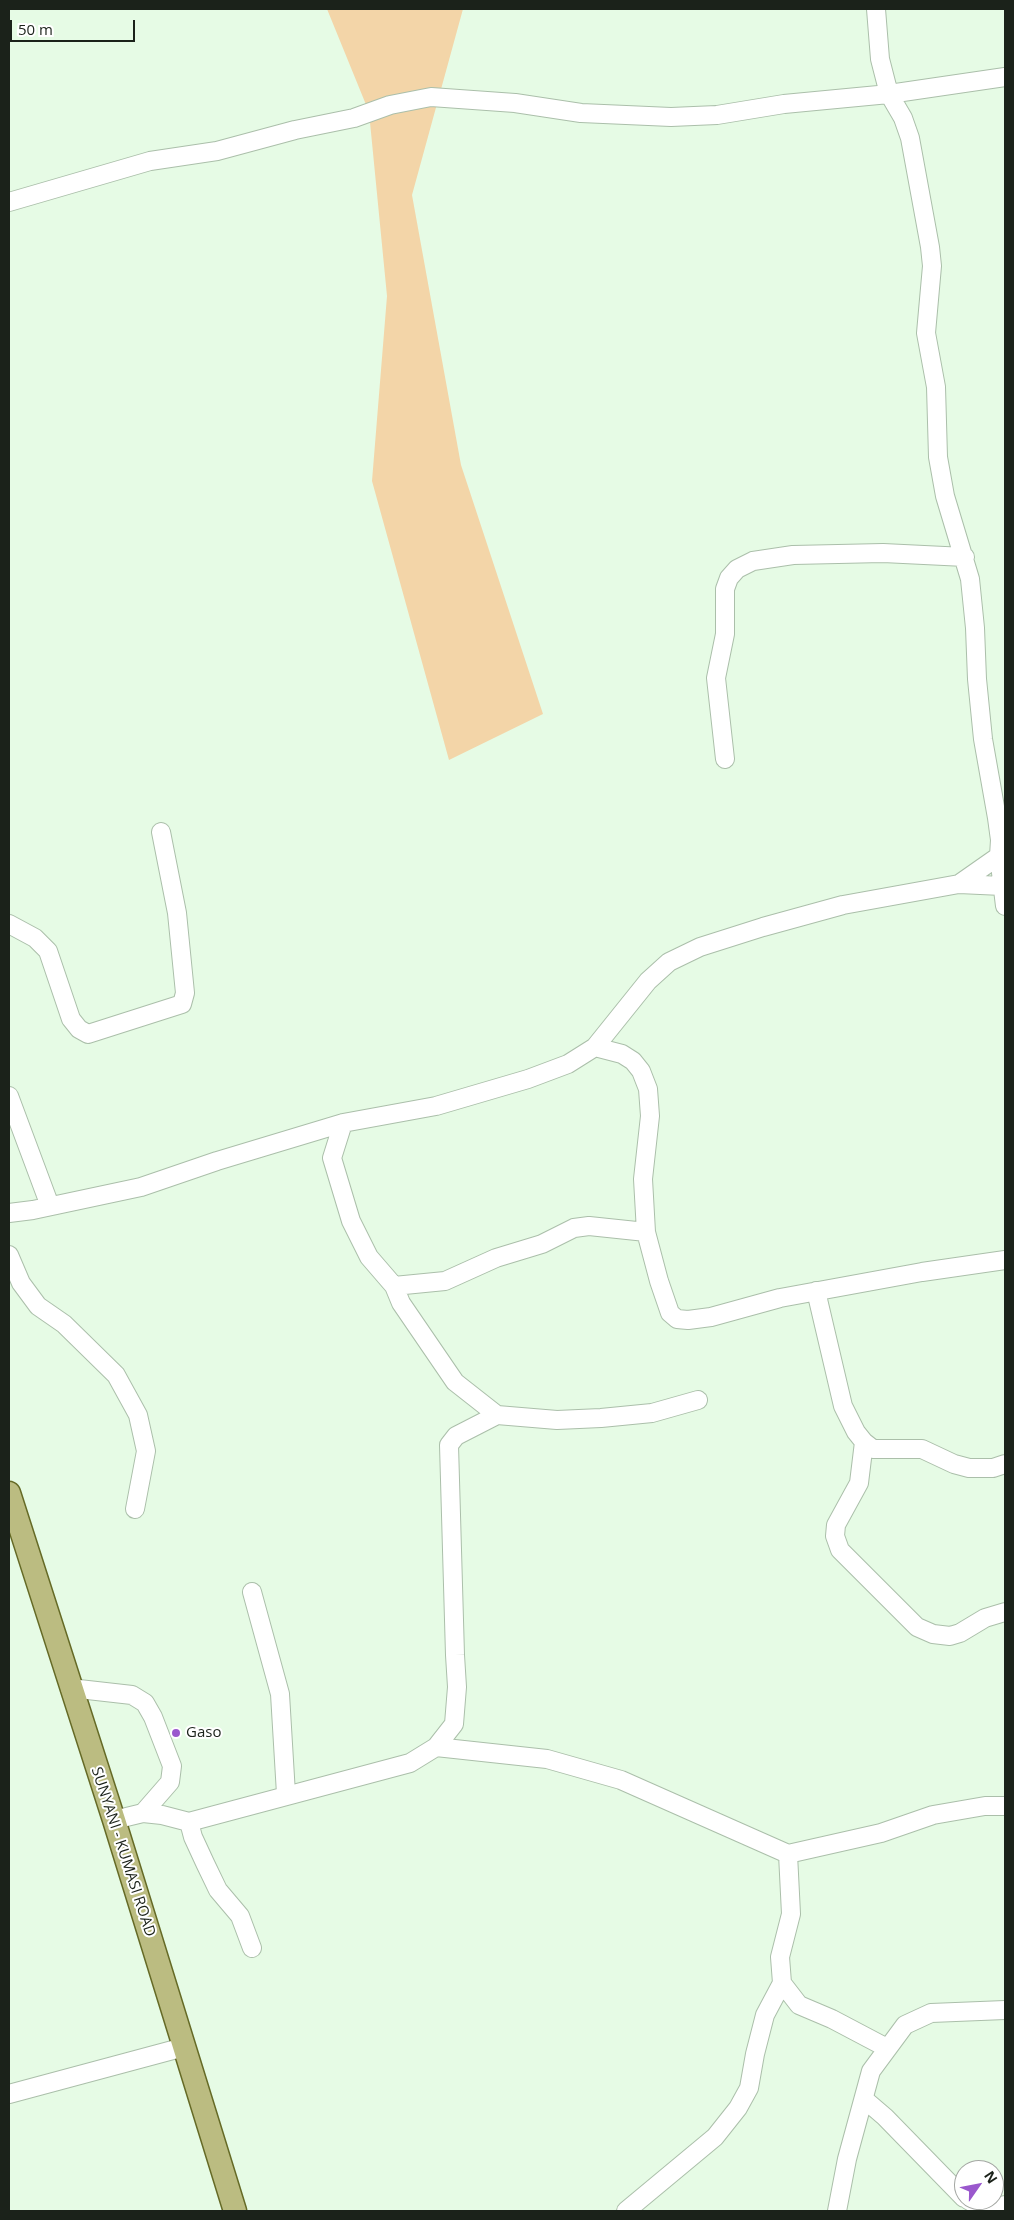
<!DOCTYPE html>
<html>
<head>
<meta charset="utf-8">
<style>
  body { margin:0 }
  #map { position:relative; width:1014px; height:2220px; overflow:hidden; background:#e6fbe5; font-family:"Open Sans",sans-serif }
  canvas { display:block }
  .frame { position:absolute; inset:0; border:10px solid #1b221a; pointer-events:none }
  .north { position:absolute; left:954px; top:2160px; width:50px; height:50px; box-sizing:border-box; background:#fff; border:1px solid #a4a7a3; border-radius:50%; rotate:57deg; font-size:14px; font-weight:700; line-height:20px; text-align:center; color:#1b221a }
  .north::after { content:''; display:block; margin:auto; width:18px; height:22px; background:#9a58cd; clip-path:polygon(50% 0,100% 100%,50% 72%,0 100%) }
  .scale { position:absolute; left:10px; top:20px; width:125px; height:22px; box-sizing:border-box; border:2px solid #1b221a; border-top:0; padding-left:6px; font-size:15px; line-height:18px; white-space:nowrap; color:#1b221a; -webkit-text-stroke:4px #fff; paint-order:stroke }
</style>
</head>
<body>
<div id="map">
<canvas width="1014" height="2220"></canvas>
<div class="frame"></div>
<div class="north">N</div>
<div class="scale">50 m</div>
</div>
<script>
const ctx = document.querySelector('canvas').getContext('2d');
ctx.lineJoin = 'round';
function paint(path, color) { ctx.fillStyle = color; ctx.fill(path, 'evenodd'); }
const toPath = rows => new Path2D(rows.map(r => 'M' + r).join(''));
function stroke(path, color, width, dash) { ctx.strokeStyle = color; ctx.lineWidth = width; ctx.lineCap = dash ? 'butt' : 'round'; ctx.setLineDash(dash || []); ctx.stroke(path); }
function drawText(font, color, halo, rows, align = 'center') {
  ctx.font = font + ' "Open Sans",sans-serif'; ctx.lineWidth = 4; ctx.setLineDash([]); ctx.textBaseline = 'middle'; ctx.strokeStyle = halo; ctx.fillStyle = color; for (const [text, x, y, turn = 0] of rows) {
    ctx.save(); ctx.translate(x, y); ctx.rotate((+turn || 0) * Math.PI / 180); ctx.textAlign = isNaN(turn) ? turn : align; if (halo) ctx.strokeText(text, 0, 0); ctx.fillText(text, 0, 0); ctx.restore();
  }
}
paint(toPath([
  [327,9,463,9,412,195,461,465,543,714,449,760,372,481,387,296,369,112]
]), '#f3d5a8');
const minor = toPath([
  [876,9,880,59,889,94,903,118,910,138,930,247,932,266,926,333,936,387,938,457,945,496,970,579,975,628,977,679,983,739,997,818,1000,840,999,856,1005,906],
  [9,202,150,161,217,151,295,130,354,118,390,105,431,97,515,103,581,113,671,117,717,115,784,104,889,94,1005,77],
  [725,759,716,678,725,634,725,589,729,578,737,569,753,561,793,555,883,553,965,557],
  [959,884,999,856],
  [9,924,35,938,48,951,71,1019,79,1029,88,1034,182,1004,185,993,177,913,161,832],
  [595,1047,622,1054,633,1061,641,1071,648,1089,650,1116,643,1179,646,1232,659,1281,670,1313,677,1319,688,1320,711,1317,780,1298,922,1272,1005,1260],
  [9,1096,50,1206],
  [343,1123,332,1158,351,1221,369,1257,394,1286,445,1281,496,1258,542,1244,574,1228,589,1226,646,1232],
  [9,1213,33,1210,141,1187,217,1161,343,1123,436,1106,528,1079,568,1064,595,1047,648,981,669,962,700,947,763,927,843,905,959,884,1002,886],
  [9,1255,21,1283,38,1306,64,1324,116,1375,138,1415,146,1451,135,1509],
  [394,1286,401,1303,455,1382,497,1415,557,1420,601,1418,652,1413,698,1400],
  [816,1291,843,1406,856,1432,864,1442,873,1449,922,1449,954,1464,969,1468,993,1468,1005,1464],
  [864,1442,859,1483,836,1525,835,1536,840,1550,917,1627,933,1634,950,1636,960,1633,985,1618,1005,1612],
  [252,1592,280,1694,286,1794],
  [70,1688,132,1695,145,1703,153,1717,172,1766,170,1782,143,1813],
  [436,1747,547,1759,621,1780,788,1854],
  [114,1820,143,1813,162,1815,189,1822,193,1837,205,1863,218,1890,240,1916,252,1948],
  [189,1822,410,1763,436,1747,454,1724,457,1687,455,1655,449,1445,456,1436,497,1415],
  [887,2048,832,2019,799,2005,782,1983,780,1957,791,1914,788,1854,881,1833,933,1815,985,1806,1005,1806],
  [9,2094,184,2047],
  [864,2099,885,2117,964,2198],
  [968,2200,985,2209,1005,2205],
  [626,2211,715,2137,738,2108,749,2088,755,2054,765,2015,782,1983],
  [837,2211,847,2159,871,2071,905,2025,931,2013,1005,2010]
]);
const major = toPath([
  [9,1493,114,1820,235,2211]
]);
stroke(minor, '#abbfaa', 20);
stroke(major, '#656a26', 25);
stroke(minor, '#fff', 18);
stroke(major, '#bbbc81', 22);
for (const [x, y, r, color] of [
  [176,1733,5,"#9a58cd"]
]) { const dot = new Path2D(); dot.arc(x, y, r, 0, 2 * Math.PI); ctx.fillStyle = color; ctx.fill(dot); stroke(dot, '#fff', 2); }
drawText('15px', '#1b221a', '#fff', [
  ["Gaso",186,1733]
], 'left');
drawText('15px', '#1b221a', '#fff', [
  ["SUNYANI - KUMASI ROAD",123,1852,72]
]);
</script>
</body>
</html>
